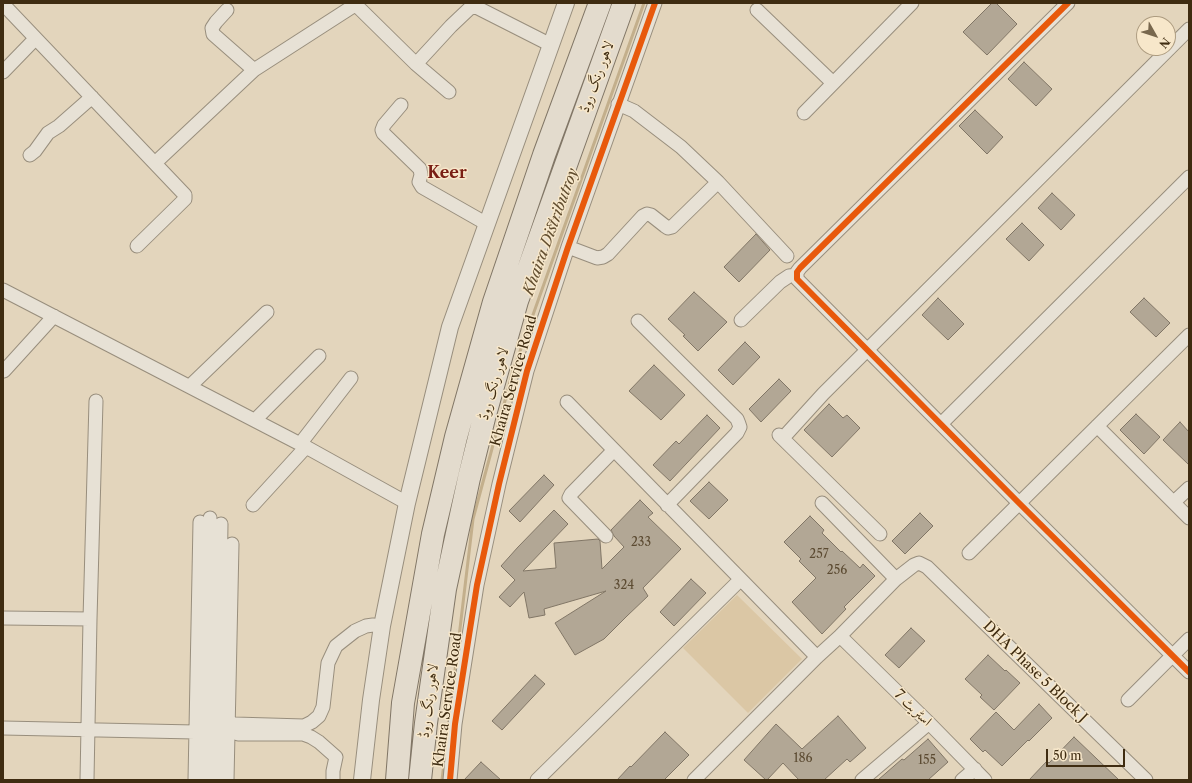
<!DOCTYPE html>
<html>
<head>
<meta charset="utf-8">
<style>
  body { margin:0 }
  #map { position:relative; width:1192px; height:783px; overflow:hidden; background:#e3d5bc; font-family:"Libre Caslon Text",serif }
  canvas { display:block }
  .frame { position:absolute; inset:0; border:4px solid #3f2c11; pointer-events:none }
  .north { position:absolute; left:1136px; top:16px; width:40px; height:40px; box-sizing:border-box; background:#f7e7ca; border:1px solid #ad9c80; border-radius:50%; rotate:129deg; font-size:11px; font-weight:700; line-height:16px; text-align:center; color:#3f2c11 }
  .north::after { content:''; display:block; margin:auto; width:14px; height:18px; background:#78674d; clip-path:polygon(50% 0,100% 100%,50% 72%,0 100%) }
  .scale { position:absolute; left:1046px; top:749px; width:79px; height:18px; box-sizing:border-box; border:2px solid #3f2c11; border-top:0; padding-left:5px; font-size:12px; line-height:14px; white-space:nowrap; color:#3f2c11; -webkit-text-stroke:3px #f7e7ca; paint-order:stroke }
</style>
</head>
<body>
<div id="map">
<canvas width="1192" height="783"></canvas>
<div class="frame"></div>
<div class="north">N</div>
<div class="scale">50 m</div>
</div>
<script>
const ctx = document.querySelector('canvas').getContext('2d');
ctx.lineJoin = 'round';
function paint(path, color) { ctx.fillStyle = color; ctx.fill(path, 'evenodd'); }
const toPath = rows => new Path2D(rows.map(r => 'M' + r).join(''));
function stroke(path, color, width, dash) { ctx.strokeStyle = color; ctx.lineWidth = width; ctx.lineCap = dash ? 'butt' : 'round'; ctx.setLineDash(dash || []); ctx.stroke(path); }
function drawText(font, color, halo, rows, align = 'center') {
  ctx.font = font + ' "Libre Caslon Text",Amiri,serif'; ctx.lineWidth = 3; ctx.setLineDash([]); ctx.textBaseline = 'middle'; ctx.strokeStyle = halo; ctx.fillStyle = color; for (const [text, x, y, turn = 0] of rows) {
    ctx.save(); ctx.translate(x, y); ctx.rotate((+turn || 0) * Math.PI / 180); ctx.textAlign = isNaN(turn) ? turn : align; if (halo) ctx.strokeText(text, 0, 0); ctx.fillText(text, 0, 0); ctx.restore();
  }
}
paint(toPath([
  [737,595,802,659,748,713,683,648]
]), '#dbc7a5');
stroke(toPath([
  [442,780,473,519,513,371,644,3]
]), '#c3af8c', 3);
const building = toPath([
  [992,3,996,3,1017,24,987,55,963,32,992,3],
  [1024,62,1052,89,1036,106,1008,79,1024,62],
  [975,110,1003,137,987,154,959,126,975,110],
  [1052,193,1075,215,1061,230,1038,208,1052,193],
  [1022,223,1044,245,1029,261,1006,239,1022,223],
  [756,234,770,250,739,282,724,267,756,234],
  [694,292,727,322,698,351,683,336,685,335,668,319,694,292],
  [938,298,964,324,948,340,922,315,938,298],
  [1144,298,1170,323,1156,337,1130,312,1144,298],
  [745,342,760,357,733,385,718,370,745,342],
  [654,365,685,395,661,420,629,391,654,365],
  [779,379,791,391,761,422,749,409,779,379],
  [829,404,843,418,847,415,860,428,832,457,804,430,829,404],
  [1136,414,1160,437,1144,454,1120,430,1136,414],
  [707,415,720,428,670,481,653,465,676,441,679,444,707,415],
  [1180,422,1189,432,1189,465,1163,440,1180,422],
  [544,475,554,485,520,522,509,511,544,475],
  [709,482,728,500,709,519,690,501,709,482],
  [640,500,653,513,648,517,681,549,643,588,648,596,627,616,604,639,575,655,555,623,606,591,544,609,545,615,529,618,524,592,510,607,499,597,515,580,501,566,518,547,554,510,568,524,523,571,556,568,554,543,598,539,600,541,602,569,624,547,614,536,611,530,640,500],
  [920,513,933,526,905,554,892,541,920,513],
  [810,516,824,530,822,533,841,552,842,551,860,568,863,564,875,576,844,607,846,609,822,634,792,602,816,578,799,561,801,559,784,542,810,516],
  [691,579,706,593,674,626,660,612,691,579],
  [911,628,925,641,899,668,885,655,911,628],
  [988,655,1005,671,1006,670,1020,683,994,710,980,697,982,695,965,679,988,655],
  [535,675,545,684,502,730,492,721,535,675],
  [1039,704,1052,718,1029,741,1028,740,1002,766,985,750,983,752,970,739,996,712,1014,730,1039,704],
  [838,716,866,748,850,762,847,759,824,780,799,780,783,763,767,780,766,780,744,760,776,724,802,749,838,716],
  [665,732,689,755,664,780,617,780,630,766,631,767,665,732],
  [1074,737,1119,780,1029,780,1047,761,1049,763,1074,737],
  [928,739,948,762,928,780,878,780,902,759,904,760,928,739],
  [481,762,501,780,464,780,481,762]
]);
paint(building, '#b2a795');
stroke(building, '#817666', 1);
const minor = toPath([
  [1068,3,800,268,797,272,797,279,799,281,1019,503,1189,672],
  [3,4,185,195,185,199,137,246],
  [356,5,416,64,449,92],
  [227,10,216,22,212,28,213,34,254,70],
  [757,10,833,83],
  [416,64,451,26,470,8,476,7,551,45],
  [3,72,35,39],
  [618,104,634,111,681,147,718,182,787,256],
  [401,105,384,125,382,130,383,133,420,169,421,175,419,182,422,187,487,224],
  [804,113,912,3],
  [30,155,35,151,48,133,59,126,92,97],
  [155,163,254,70,358,3],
  [568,247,597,258,603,257,608,254,643,216,647,214,651,215,665,226,668,228,672,227,718,182],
  [3,290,306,447,407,503],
  [741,320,780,282,789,276,797,275],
  [638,321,737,419,739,424,740,427,737,433,667,505],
  [4,371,54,316],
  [190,386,267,312],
  [567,402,817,657],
  [255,420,319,356],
  [941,424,1189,177],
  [1097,426,1189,518],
  [779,435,880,534],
  [783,438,823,394,1189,29],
  [300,444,351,378],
  [1174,502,1189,488],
  [822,503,896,579],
  [253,505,306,447],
  [606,536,569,498,571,494,614,450],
  [969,553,1189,335],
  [3,618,90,619],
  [840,636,929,723,985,780],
  [1128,700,1189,639],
  [3,728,195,732,227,730,238,734,303,734,311,737,319,742,336,757,333,771,333,780],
  [227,730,235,724,304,726,312,722,319,716,323,707,328,663,336,646,355,631,366,626,373,625,382,626],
  [87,780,90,619,96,401],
  [195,780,200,522],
  [205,780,210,518],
  [217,780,221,524],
  [227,780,232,544],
  [450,780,455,724,477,585,499,484,527,371,568,247,655,3],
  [537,780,740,580],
  [694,780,817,657,840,636,896,579,914,565,919,563,927,567,1146,780],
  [862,780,929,723],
  [962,780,975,769]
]);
const tertiary = toPath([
  [362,780,371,700,382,626,407,503,450,327,566,3]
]);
const motorway = toPath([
  [397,780,403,703,433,534,456,437,494,302,544,155,600,3],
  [420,780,426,723,445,589,469,478,484,418,517,301,624,3]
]);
stroke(minor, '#988e7d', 15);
stroke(tertiary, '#988e7d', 18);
stroke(motorway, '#817666', 24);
stroke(minor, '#e7e1d5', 13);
stroke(tertiary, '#e7e1d5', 16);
stroke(motorway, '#e3dbcd', 22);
stroke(toPath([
  [1068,3,800,268,797,272,797,279,799,281,1019,503,1189,672],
  [450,780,455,724,477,585,499,484,527,371,568,247,655,3]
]), '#e8590c', 6);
drawText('12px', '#5c4b32', null, [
  ["233",641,543],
  ["257",819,555],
  ["256",837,571],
  ["324",624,586],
  ["186",803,759],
  ["155",927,761]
]);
drawText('14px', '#3f2c11', '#f7e7ca', [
  ["لاہور رنگ روڈ",597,77,-70],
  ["Khaira Service Road",514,381,-74],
  ["لاہور رنگ روڈ",494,384,-74],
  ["DHA Phase 5 Block J",1035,672,44],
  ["Khaira Service Road",448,700,-82],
  ["لاہور رنگ روڈ",429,701,-83],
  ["اسٹریٹ 7",913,708,44]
]);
drawText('italic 15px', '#624e30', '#f7e7ca', [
  ["Khaira Distributroy",551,232,-70]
]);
drawText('bold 16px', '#7a1f14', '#f7e7ca', [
  ["Keer",447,173]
]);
</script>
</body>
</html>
